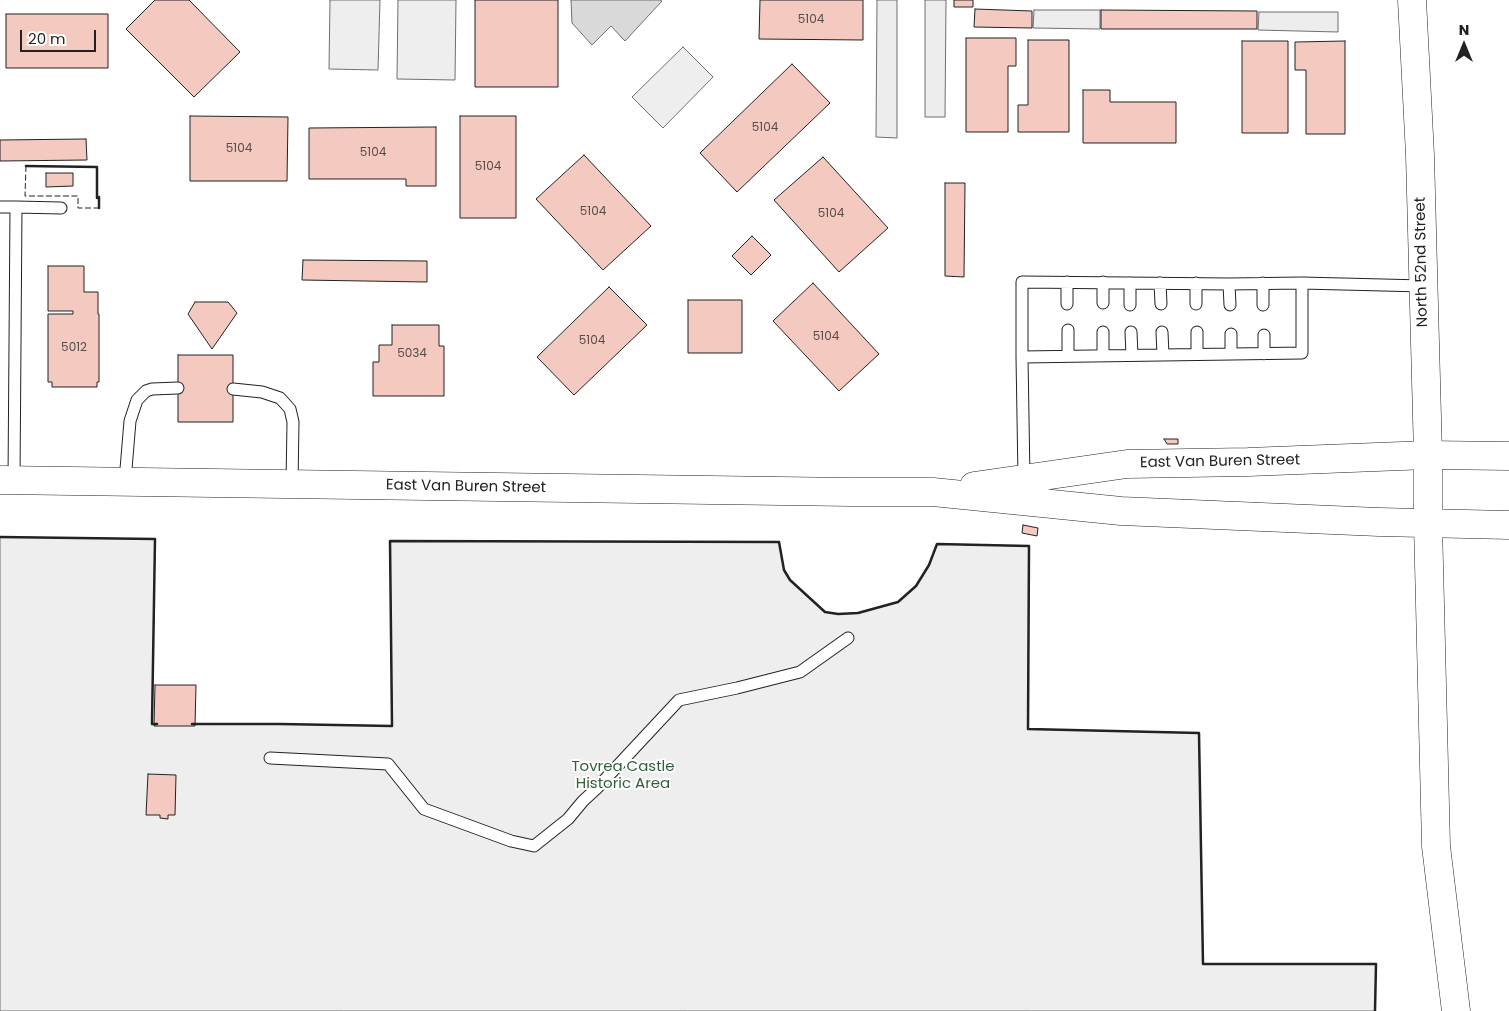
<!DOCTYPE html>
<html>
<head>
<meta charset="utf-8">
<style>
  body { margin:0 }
  #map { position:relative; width:1509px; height:1011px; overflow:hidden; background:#fff; font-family:Poppins,sans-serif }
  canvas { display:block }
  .north { position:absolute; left:1439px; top:20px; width:50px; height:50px; -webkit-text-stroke:4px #fff; paint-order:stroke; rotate:0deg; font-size:14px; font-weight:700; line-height:20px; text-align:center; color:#222 }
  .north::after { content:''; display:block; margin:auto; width:18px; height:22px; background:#222; clip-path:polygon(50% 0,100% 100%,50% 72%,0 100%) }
  .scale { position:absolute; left:20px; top:30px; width:76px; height:22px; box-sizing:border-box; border:2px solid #222; border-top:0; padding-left:6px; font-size:15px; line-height:18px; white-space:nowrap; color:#222; -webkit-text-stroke:4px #fff; paint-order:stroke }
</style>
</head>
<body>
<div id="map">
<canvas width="1509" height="1011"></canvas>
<div class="north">N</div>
<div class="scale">20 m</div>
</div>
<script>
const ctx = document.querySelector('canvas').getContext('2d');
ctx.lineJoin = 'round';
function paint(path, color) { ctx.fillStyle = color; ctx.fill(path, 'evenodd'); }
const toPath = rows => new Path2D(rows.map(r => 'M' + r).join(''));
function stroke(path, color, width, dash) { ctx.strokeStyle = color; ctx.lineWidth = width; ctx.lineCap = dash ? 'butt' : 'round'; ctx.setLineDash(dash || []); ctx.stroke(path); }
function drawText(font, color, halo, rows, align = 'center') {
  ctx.font = font + ' Poppins,sans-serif'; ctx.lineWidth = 4; ctx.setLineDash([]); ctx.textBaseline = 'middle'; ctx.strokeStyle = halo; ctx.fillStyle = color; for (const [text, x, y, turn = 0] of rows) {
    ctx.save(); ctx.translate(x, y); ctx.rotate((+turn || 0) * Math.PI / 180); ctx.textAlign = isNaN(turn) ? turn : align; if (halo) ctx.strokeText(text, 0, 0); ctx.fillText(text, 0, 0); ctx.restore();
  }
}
const green = toPath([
  [330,0,380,0,378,70,329,69,330,0],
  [398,0,456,0,455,80,397,79,398,0],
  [683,47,713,77,663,128,632,97,683,47],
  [0,537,155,539,152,724,280,724,392,726,390,541,779,542,784,570,790,580,825,612,838,614,858,613,898,602,916,586,929,565,937,544,1029,546,1028,729,1199,733,1203,964,1376,964,1375,1011,0,1011,0,537]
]);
paint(green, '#eee');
stroke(green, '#6f6f6f', 1);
const parking = toPath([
  [877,0,897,0,897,138,876,137,877,0],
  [925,0,946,0,945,117,925,117,925,0],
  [1034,10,1100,10,1100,29,1033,28,1034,10],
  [1259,12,1338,12,1338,32,1258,30,1259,12]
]);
paint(parking, '#ededed');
stroke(parking, '#6f6f6f', 1);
const water = toPath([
  [571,0,660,0,662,1,625,41,611,26,592,45,572,23,571,0]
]);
paint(water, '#d9d9d9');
stroke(water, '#6f6f6f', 1);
const building = toPath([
  [155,0,189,0,240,52,194,97,126,29,155,0],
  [475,0,558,0,558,87,475,87,475,0],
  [760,0,863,0,863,40,759,39,760,0],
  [954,0,973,0,973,7,954,7,954,0],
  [975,9,1032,11,1032,28,974,27,975,9],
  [1101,10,1257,11,1257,29,1101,29,1101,10],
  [6,14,108,14,108,68,6,68,6,14],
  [966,38,1016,38,1016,66,1008,66,1008,132,966,132,966,38],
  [1028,40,1069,40,1069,132,1018,132,1018,105,1028,105,1028,40],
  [1242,41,1288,41,1288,133,1242,133,1242,41],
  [1345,41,1345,134,1306,134,1306,70,1295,70,1295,42,1345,41],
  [792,64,830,103,737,192,700,153,792,64],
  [1083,90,1110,90,1110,102,1176,102,1176,143,1083,143,1083,90],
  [190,116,288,117,287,181,190,181,190,116],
  [460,116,516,116,516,218,460,218,460,116],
  [436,127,436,186,406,186,406,179,309,179,309,128,436,127],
  [86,139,87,160,0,161,0,140,86,139],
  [584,155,651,226,603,270,536,199,584,155],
  [823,157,888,228,839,272,774,200,823,157],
  [46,173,73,173,73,186,46,187,46,173],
  [945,183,965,183,964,277,945,276,945,183],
  [752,236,771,255,751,275,732,256,752,236],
  [303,260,427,261,427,282,302,280,303,260],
  [48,266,84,266,84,292,98,292,98,314,99,314,99,382,97,382,97,387,52,387,52,382,48,382,48,314,73,314,73,311,48,311,48,266],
  [813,283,879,354,839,391,773,321,813,283],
  [609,287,647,325,574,395,537,357,609,287],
  [688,300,742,300,742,353,688,353,688,300],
  [195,302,228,302,237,313,212,349,188,314,195,302],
  [392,325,439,325,439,346,444,346,444,396,373,396,373,362,379,362,379,345,392,345,392,325],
  [178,355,233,355,233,422,178,422,178,355],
  [1164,439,1178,439,1178,444,1167,444,1164,439],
  [1023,525,1038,528,1037,536,1022,533,1023,525],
  [155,685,196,685,195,726,154,726,155,685],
  [148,774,176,775,175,815,168,815,168,819,160,818,160,815,146,815,148,774]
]);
paint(building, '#f3c9c0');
stroke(building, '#222', 1);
const service = toPath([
  [0,207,16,207,14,480],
  [16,207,61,208],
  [1067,282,1067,304],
  [1103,282,1103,303],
  [1130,283,1130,305],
  [1160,283,1161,304],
  [1196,283,1196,304],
  [1263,283,1263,305],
  [1302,283,1423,286],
  [1229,284,1230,305],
  [1068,330,1068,356],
  [1103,332,1103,356],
  [1131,332,1132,355],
  [1162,332,1163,355],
  [1197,332,1197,354],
  [1231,334,1231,354],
  [1264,335,1264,354],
  [1022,357,1302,353,1302,283,1229,284,1022,282,1022,357,1024,478],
  [233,389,262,392,280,398,290,409,293,422,292,484],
  [125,481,130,421,137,400,146,391,152,389,178,388],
  [270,758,388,764,424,809,511,841,534,846,568,819,583,801,596,789,679,700,737,688,800,672,848,638]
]);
const secondary = toPath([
  [1412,0,1420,155,1428,455,1428,524]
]);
const primary = toPath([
  [0,480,851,492,933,492,1121,511,1379,522,1509,525],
  [974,486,1127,464,1248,462,1428,455,1509,456]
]);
const motorway = toPath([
  [1428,524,1436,846,1456,1011]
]);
stroke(service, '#222', 13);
stroke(secondary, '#222', 29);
stroke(primary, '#222', 29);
stroke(motorway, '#222', 29);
stroke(service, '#fff', 11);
stroke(secondary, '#fff', 28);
stroke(primary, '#fff', 28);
stroke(motorway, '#fff', 28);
stroke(toPath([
  [26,166,25,196,78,196,78,208,99,208]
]), '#222', 1, [6, 2.5]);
stroke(toPath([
  [26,166,97,167,97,198,99,197,99,208],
  [0,537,155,539,152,724,157,724],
  [192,724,280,724,392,726,390,541,779,542,784,570,790,580,825,612,838,614,858,613,898,602,916,586,929,565,937,544,1029,546,1028,729,1199,733,1203,964,1376,964,1375,1011]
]), '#222', 2.5);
drawText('12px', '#564c4a', null, [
  ["5104",811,20],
  ["5104",765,128],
  ["5104",239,149],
  ["5104",373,153],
  ["5104",488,167],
  ["5104",593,212],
  ["5104",831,214],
  ["5104",826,337],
  ["5104",592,341],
  ["5012",74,348],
  ["5034",412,354]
]);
drawText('15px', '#222', '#fff', [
  ["North 52nd Street",1422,262,-91],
  ["East Van Buren Street",1220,462,-1],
  ["East Van Buren Street",466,487,1]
]);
drawText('15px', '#2f5e38', '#fff', [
  ["Tovrea Castle",623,767],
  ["Historic Area",623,784]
]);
</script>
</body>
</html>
